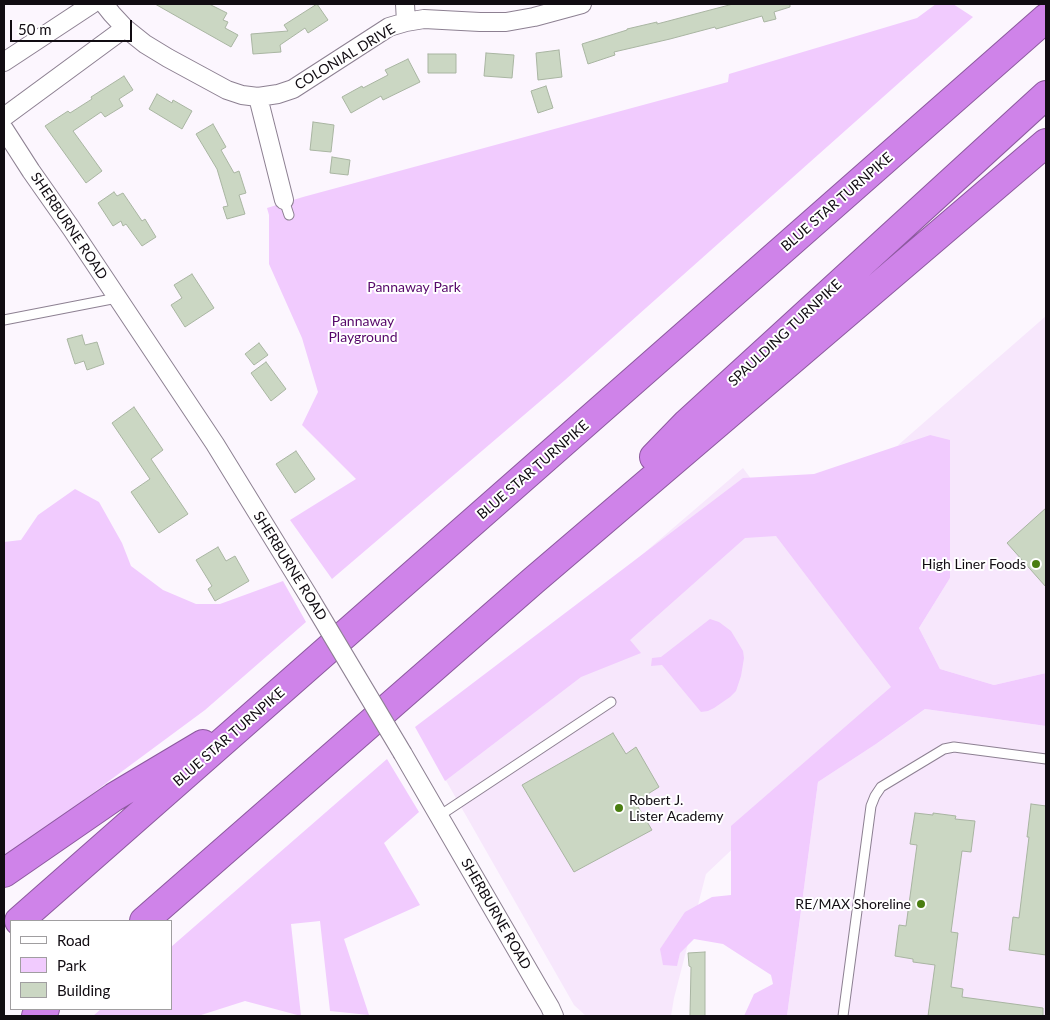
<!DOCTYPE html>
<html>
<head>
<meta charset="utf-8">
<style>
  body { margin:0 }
  #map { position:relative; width:1050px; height:1020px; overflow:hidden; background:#fcf6fe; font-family:Lato,sans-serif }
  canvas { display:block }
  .frame { position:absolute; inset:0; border:5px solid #110c12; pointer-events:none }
  .legend { position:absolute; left:10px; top:920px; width:162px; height:90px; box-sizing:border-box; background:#fff; border:1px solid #a09ea0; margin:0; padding:6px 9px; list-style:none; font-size:15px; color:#110c12 }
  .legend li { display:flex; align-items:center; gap:10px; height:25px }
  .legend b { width:25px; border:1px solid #a09ea0 }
  .scale { position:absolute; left:10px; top:20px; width:122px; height:22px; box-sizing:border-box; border:2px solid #110c12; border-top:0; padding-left:6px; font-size:15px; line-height:18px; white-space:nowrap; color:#110c12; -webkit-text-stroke:4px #fff; paint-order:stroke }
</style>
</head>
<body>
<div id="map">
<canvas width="1050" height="1020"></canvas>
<div class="frame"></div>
<ul class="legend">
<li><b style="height:6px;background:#fff"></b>Road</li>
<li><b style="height:14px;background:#f1cbfe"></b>Park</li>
<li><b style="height:14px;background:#cbd7c3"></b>Building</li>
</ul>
<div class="scale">50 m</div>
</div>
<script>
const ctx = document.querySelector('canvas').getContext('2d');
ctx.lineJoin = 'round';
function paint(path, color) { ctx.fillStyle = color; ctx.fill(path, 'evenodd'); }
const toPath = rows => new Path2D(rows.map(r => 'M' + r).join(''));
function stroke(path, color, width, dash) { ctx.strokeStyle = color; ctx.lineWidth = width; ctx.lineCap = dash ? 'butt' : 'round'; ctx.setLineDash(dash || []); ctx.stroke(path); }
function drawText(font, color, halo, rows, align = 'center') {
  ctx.font = font + ' Lato,sans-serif'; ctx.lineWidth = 4; ctx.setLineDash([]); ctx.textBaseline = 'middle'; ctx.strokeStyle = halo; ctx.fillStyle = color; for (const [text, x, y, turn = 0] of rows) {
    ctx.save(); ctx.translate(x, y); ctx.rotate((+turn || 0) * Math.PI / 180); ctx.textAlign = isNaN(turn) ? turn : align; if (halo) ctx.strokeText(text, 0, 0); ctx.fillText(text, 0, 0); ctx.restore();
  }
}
paint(toPath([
  [1046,316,1046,673,994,685,940,669,919,628,950,578,930,435,897,446],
  [743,468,905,686,706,874,674,998,671,1016,586,1016,574,1005,424,742],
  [925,709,1046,726,1046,1016,787,1016,818,782,876,744]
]), '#f7e7fc');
paint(toPath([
  [936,4,953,4,973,17,565,380,332,579,290,520,356,479,302,425,318,392,302,338,269,264,269,215,267,208,303,197,728,82,729,74,917,18],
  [930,435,950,440,950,578,919,628,940,669,994,685,1046,673,1046,726,925,709,876,744,818,782,787,1016,744,1016,754,994,773,984,771,975,723,944,694,939,680,953,677,966,663,965,660,949,685,912,712,897,731,895,731,826,891,687,776,536,745,538,630,640,641,653,581,677,445,781,415,727,743,478,814,474],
  [75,489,99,502,122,543,131,566,163,590,196,604,220,604,283,581,306,622,205,710,109,781,4,861,4,542,21,540,38,515],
  [710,619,719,622,731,631,743,651,744,658,741,676,736,691,730,697,714,708,708,711,701,712,662,665,651,666,652,658,661,657],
  [387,759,419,812,384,843,420,905,344,939,369,1015,330,1011,320,921,291,924,301,1016,245,1001,198,1016,93,1016,101,1009,171,1009,171,947]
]), '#f1cbfe');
const building = toPath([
  [155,4,209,4,227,13,223,20,228,22,225,28,238,35,231,47,192,25,155,4],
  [317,4,328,20,308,33,305,28,280,45,281,52,253,54,251,34,288,31,284,25,317,4],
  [733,4,790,4,790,7,774,12,776,19,764,22,762,16,716,29,715,27,670,39,614,52,615,55,588,64,582,44,627,30,627,29,657,22,657,24,733,4],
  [559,50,562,77,538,80,536,53,559,50],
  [486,53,514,55,512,78,484,76,486,53],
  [428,54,456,54,456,73,428,73,428,54],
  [408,59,420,82,383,100,381,96,351,113,342,97,362,86,363,88,388,75,385,70,408,59],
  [124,76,133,90,119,99,123,106,105,117,101,112,73,131,102,171,86,183,45,126,68,111,70,113,92,99,91,97,124,76],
  [546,86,553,108,538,113,531,91,546,86],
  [157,94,172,103,173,100,192,111,182,129,149,109,157,94],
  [313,122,334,125,331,152,310,150,313,122],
  [213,124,226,147,221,150,234,173,239,171,246,193,239,195,245,214,227,219,223,207,228,206,217,169,196,134,213,124],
  [332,157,350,160,348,175,330,173,332,157],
  [114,192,117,196,123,193,142,221,145,219,156,237,142,246,126,224,123,226,121,221,113,226,98,203,114,192],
  [192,274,214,308,185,327,171,305,182,298,174,285,192,274],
  [82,335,85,345,97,342,104,364,87,370,84,361,75,364,67,339,82,335],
  [259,343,268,355,254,365,245,354,259,343],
  [266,362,286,389,271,401,251,373,266,362],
  [134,407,163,450,151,459,188,514,159,533,131,492,150,479,112,423,134,407],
  [296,451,315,479,295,493,276,464,296,451],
  [1046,508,1046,587,1007,543,1046,508],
  [218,547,226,561,235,556,249,581,215,601,208,589,212,586,196,560,218,547],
  [613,733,626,754,636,747,659,787,635,802,652,830,574,872,522,785,613,733],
  [1031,804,1046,806,1046,955,1009,950,1013,917,1019,918,1029,837,1027,837,1031,804],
  [915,813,933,815,933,813,956,816,955,819,975,821,971,852,962,851,951,932,958,933,951,987,963,989,962,997,1043,1008,1043,1016,928,1016,935,965,913,962,913,959,895,956,899,925,906,926,917,845,910,844,915,813],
  [705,952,705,1016,690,1016,691,967,689,966,688,953,705,952]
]);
paint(building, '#cbd7c3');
stroke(building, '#a9b5a2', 1);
const service = toPath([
  [284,200,289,215],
  [4,320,117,298],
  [439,816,611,702],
  [843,1016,871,806,875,796,881,787,944,749,954,747,1046,759]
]);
const minor = toPath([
  [104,4,112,14,125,28,145,44,168,58,227,90,242,95,258,97,278,94,293,89,389,27,406,22,424,19,480,22,506,22,534,17,582,4],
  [405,4,406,22],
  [4,62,92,4],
  [258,97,284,200],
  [4,117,125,28],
  [4,129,31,171,71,228,215,444,311,600],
  [403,754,537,985,550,1007,554,1016]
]);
const motorway = toPath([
  [654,457,687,423,1046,95],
  [4,873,114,797,203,744],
  [19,921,1046,18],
  [144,921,533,581,1046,143],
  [36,1016,45,1009]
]);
stroke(service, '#8d8092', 11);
stroke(minor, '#8d8092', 20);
stroke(motorway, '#8c599e', 30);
stroke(service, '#fff', 9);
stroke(minor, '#fff', 18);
stroke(motorway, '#cf83e9', 28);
const minorBridge = toPath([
  [311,600,403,754]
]);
stroke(minorBridge, '#8d8092', 20, []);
stroke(minorBridge, '#fff', 18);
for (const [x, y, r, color] of [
  [1036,564,5,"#4a7e11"],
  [619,808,5,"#4a7e11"],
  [921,904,5,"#4a7e11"]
]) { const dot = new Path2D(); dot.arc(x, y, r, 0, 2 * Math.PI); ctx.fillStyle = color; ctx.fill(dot); stroke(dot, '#fff', 2); }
drawText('14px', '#110c12', '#fff', [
  ["COLONIAL DRIVE",345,57,-31],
  ["BLUE STAR TURNPIKE",837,202,-41],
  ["SHERBURNE ROAD",69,226,56],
  ["SPAULDING TURNPIKE",785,333,-43],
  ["BLUE STAR TURNPIKE",533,470,-41],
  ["SHERBURNE ROAD",290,566,58],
  ["BLUE STAR TURNPIKE",229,737,-41],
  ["SHERBURNE ROAD",496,914,60]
]);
drawText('14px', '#56086a', '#fff', [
  ["Pannaway Park",414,287],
  ["Pannaway",363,321],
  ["Playground",363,337]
]);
drawText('14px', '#110c12', '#fff', [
  ["High Liner Foods",1026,564],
  ["Robert J.",629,800,"left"],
  ["Lister Academy",629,816,"left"],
  ["RE/MAX Shoreline",911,904]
], 'right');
</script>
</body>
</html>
